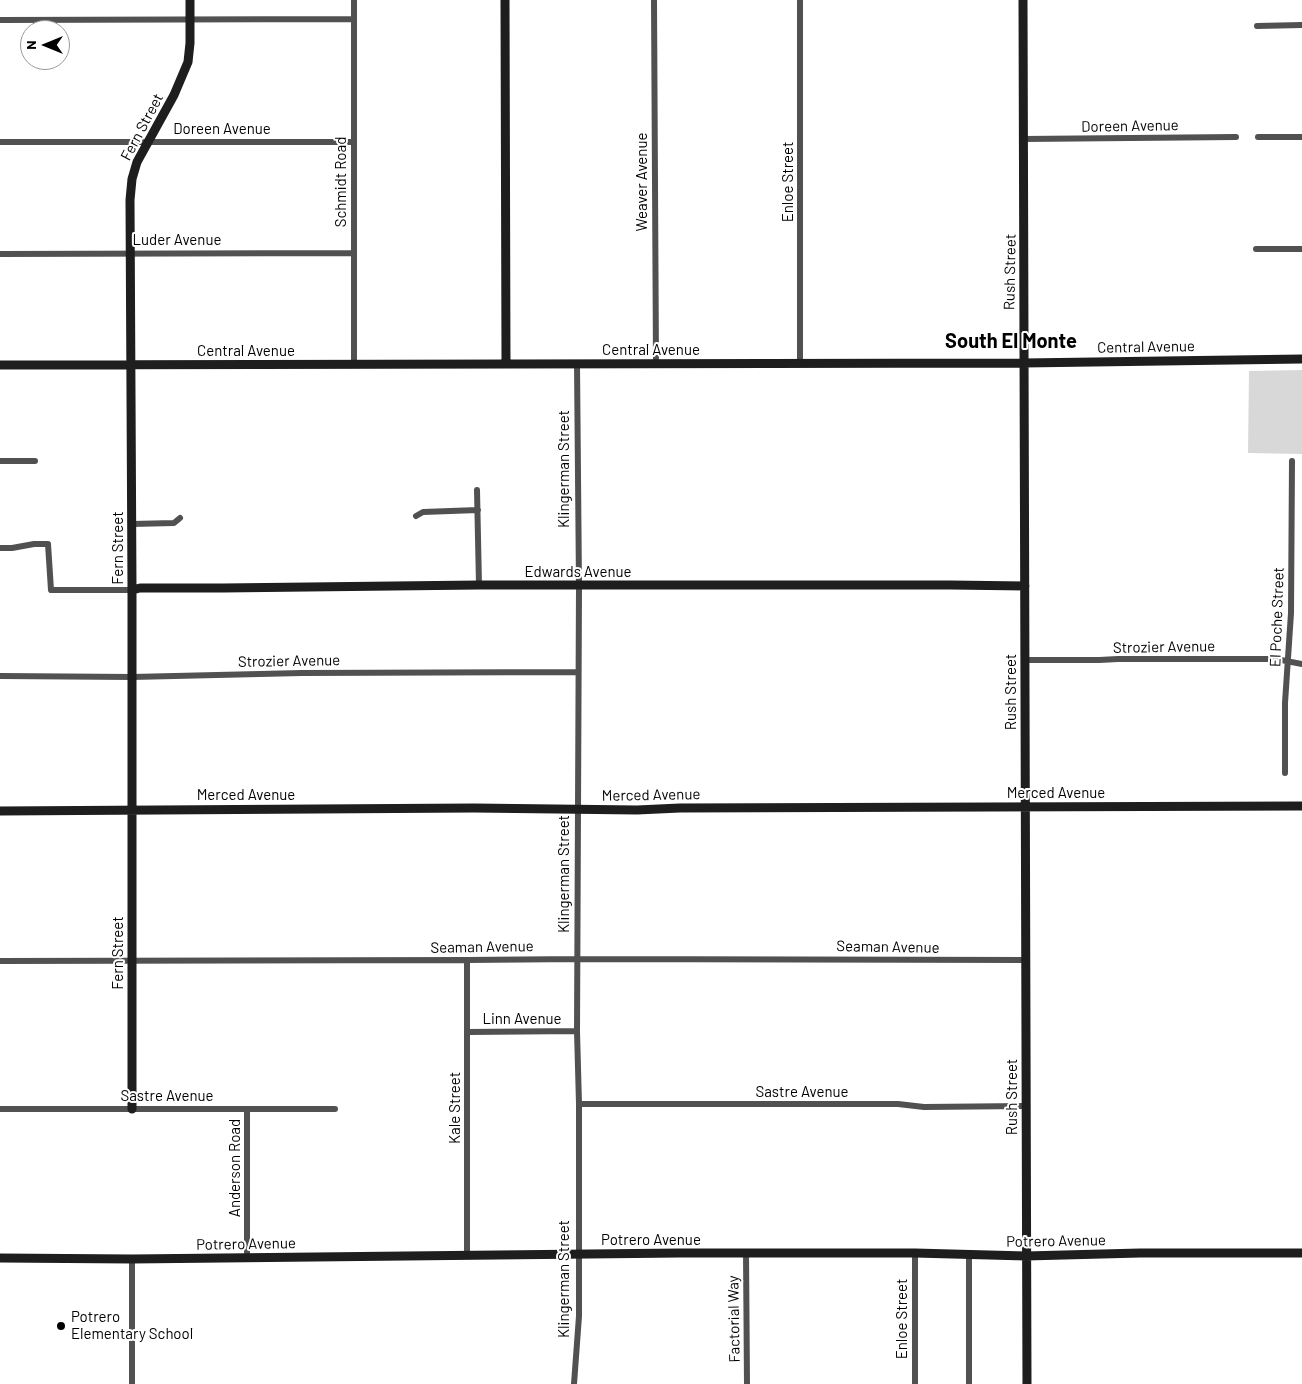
<!DOCTYPE html>
<html>
<head>
<meta charset="utf-8">
<style>
  body { margin:0 }
  #map { position:relative; width:1302px; height:1384px; overflow:hidden; background:#fff; font-family:Barlow,sans-serif }
  canvas { display:block }
  .north { position:absolute; left:20px; top:20px; width:50px; height:50px; box-sizing:border-box; background:#fff; border:1px solid #999; border-radius:50%; rotate:270deg; font-size:14px; font-weight:700; line-height:20px; text-align:center; color:#000 }
  .north::after { content:''; display:block; margin:auto; width:18px; height:22px; background:#000; clip-path:polygon(50% 0,100% 100%,50% 72%,0 100%) }
</style>
</head>
<body>
<div id="map">
<canvas width="1302" height="1384"></canvas>
<div class="north">N</div>
</div>
<script>
const ctx = document.querySelector('canvas').getContext('2d');
ctx.lineJoin = 'round';
function paint(path, color) { ctx.fillStyle = color; ctx.fill(path, 'evenodd'); }
const toPath = rows => new Path2D(rows.map(r => 'M' + r).join(''));
function stroke(path, color, width, dash) { ctx.strokeStyle = color; ctx.lineWidth = width; ctx.lineCap = dash ? 'butt' : 'round'; ctx.setLineDash(dash || []); ctx.stroke(path); }
function drawText(font, color, halo, rows, align = 'center') {
  ctx.font = font + ' Barlow,sans-serif'; ctx.lineWidth = 4; ctx.setLineDash([]); ctx.textBaseline = 'middle'; ctx.strokeStyle = halo; ctx.fillStyle = color; for (const [text, x, y, turn = 0] of rows) {
    ctx.save(); ctx.translate(x, y); ctx.rotate((+turn || 0) * Math.PI / 180); ctx.textAlign = isNaN(turn) ? turn : align; if (halo) ctx.strokeText(text, 0, 0); ctx.fillText(text, 0, 0); ctx.restore();
  }
}
paint(toPath([
  [1302,370,1302,454,1248,453,1249,371]
]), '#d8d8d8');
stroke(toPath([
  [654,0,656,364],
  [800,0,800,363],
  [0,20,354,19],
  [1257,26,1302,25],
  [1258,137,1302,137],
  [1024,139,1236,137],
  [0,142,354,142],
  [1256,249,1302,249],
  [0,254,354,253],
  [354,365,354,0],
  [0,461,35,461],
  [477,490,479,585],
  [416,516,423,512,478,510],
  [132,524,174,523,180,518],
  [0,548,12,548,34,544,48,544,51,590,132,590],
  [1025,660,1099,660,1118,659,1276,659,1302,664],
  [0,676,132,677,302,673,578,672],
  [1285,773,1285,703,1291,613,1292,461],
  [0,961,467,960,578,959,1025,960],
  [468,1032,577,1031],
  [579,1104,898,1104,924,1107,1025,1106],
  [0,1109,335,1109],
  [746,1253,747,1384],
  [915,1253,915,1384],
  [969,1255,969,1384],
  [467,1256,467,960],
  [247,1258,247,1109],
  [132,1384,132,1259],
  [574,1384,579,1316,579,1104,577,1031,579,586,577,364]
]), '#515151', 6);
stroke(toPath([
  [505,0,506,364],
  [1023,0,1027,1384],
  [0,365,1024,363,1302,359],
  [132,590,140,588,223,588,479,585,951,585,1025,586],
  [0,811,474,808,637,810,680,808,1302,806],
  [132,1109,132,590,130,200,132,179,137,162,174,95,188,62,190,43,190,0],
  [0,1258,132,1259,680,1253,915,1253,1026,1256,1140,1253,1302,1253]
]), '#1e1e1e', 9);
for (const [x, y, r, color] of [
  [61,1326,5,"#000"]
]) { const dot = new Path2D(); dot.arc(x, y, r, 0, 2 * Math.PI); ctx.fillStyle = color; ctx.fill(dot); stroke(dot, '#fff', 2); }
drawText('15px', '#000', '#fff', [
  ["Doreen Avenue",1130,126,-1],
  ["Fern Street",142,127,-62],
  ["Doreen Avenue",222,129],
  ["Schmidt Road",341,182,-90],
  ["Weaver Avenue",642,182,-90],
  ["Enloe Street",788,182,-90],
  ["Luder Avenue",177,240],
  ["Rush Street",1010,272,-89],
  ["Central Avenue",1146,347,-1],
  ["Central Avenue",651,350],
  ["Central Avenue",246,351],
  ["Klingerman Street",564,469,-90],
  ["Fern Street",118,548,-90],
  ["Edwards Avenue",578,572],
  ["El Poche Street",1277,617,-88],
  ["Strozier Avenue",1164,647,-1],
  ["Strozier Avenue",289,661,-1],
  ["Rush Street",1011,692,-90],
  ["Merced Avenue",1056,793],
  ["Merced Avenue",246,795],
  ["Merced Avenue",651,795,-1],
  ["Klingerman Street",564,874,-90],
  ["Seaman Avenue",482,947,-1],
  ["Seaman Avenue",888,947,1],
  ["Fern Street",118,953,-90],
  ["Linn Avenue",522,1019],
  ["Sastre Avenue",802,1092],
  ["Sastre Avenue",167,1096],
  ["Rush Street",1012,1097,-90],
  ["Kale Street",455,1108,-90],
  ["Anderson Road",235,1168,-90],
  ["Potrero Avenue",651,1240],
  ["Potrero Avenue",1056,1241,-1],
  ["Potrero Avenue",246,1244,-1],
  ["Klingerman Street",564,1279,-90],
  ["Factorial Way",734,1319,-91],
  ["Enloe Street",902,1319,-90]
]);
drawText('15px', '#000', '#fff', [
  ["Potrero",71,1317],
  ["Elementary School",71,1334]
], 'left');
drawText('bold 20px', '#000', '#fff', [
  ["South El Monte",1011,341]
]);
</script>
</body>
</html>
